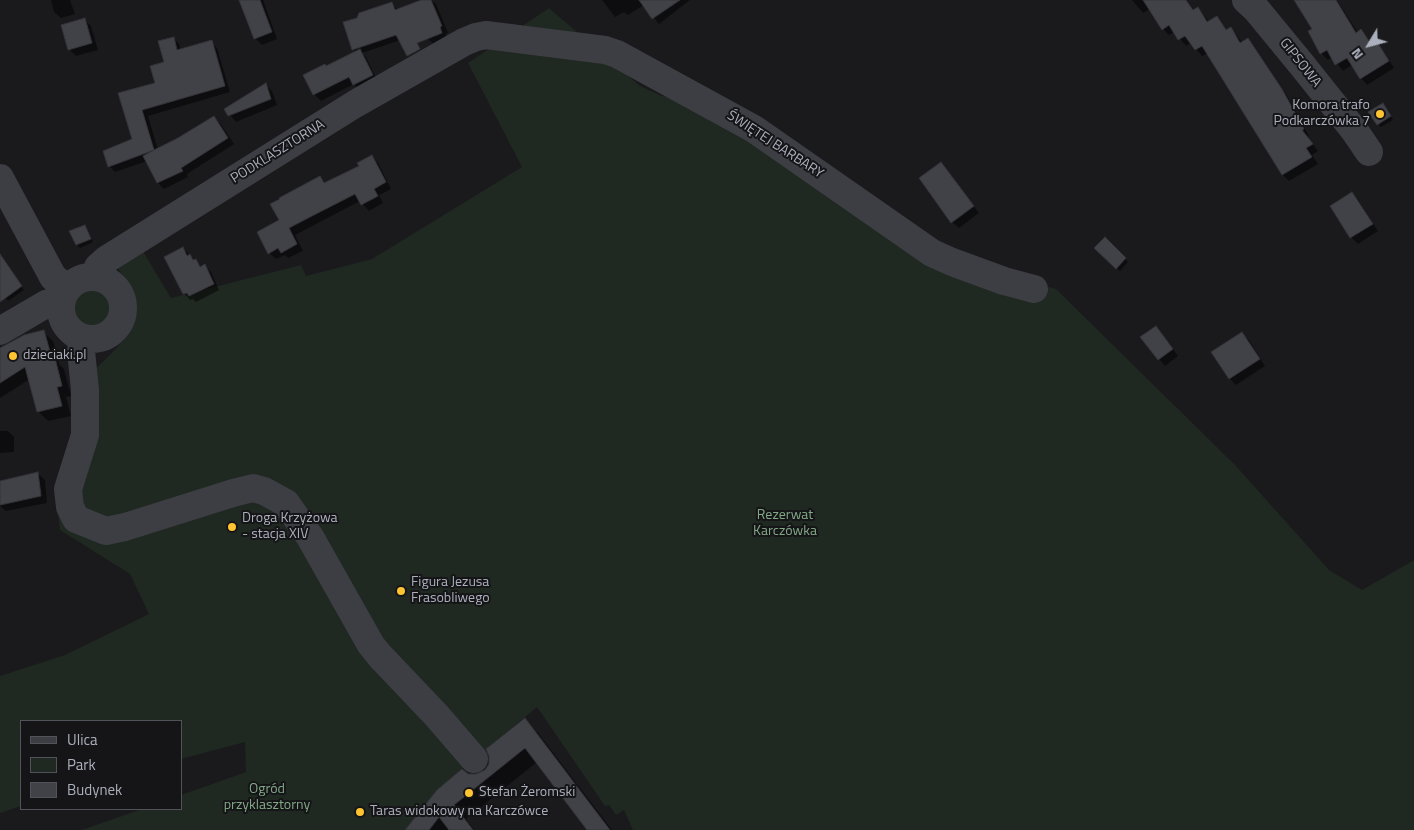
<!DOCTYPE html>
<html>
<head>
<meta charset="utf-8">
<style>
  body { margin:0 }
  #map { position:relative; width:1414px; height:830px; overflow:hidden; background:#1a1a1d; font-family:"Titillium Web",sans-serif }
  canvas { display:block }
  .legend { position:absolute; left:20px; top:720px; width:162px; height:90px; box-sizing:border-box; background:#151518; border:1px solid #51535a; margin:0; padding:6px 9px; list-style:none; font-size:15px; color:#acb0bd }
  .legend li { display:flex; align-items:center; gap:10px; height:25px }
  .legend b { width:25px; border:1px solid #51535a }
  .north { position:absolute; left:1344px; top:20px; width:50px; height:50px; -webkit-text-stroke:4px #151518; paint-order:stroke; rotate:233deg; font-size:14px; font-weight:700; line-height:20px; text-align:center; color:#acb0bd }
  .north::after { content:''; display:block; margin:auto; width:18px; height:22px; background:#acb0bd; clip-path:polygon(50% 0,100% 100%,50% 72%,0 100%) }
</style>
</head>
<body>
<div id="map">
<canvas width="1414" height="830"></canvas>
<ul class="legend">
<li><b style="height:6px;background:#3d3d44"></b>Ulica</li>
<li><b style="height:14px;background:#1f2821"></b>Park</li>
<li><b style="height:14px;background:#414247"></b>Budynek</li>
</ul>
<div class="north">N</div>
</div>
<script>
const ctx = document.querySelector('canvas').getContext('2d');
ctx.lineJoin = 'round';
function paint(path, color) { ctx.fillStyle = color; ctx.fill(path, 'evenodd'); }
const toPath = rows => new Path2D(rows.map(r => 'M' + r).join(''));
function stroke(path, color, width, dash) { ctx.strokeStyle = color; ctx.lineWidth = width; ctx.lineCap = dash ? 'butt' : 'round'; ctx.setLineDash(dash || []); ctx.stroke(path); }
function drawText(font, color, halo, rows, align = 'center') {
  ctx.font = font + ' "Titillium Web",sans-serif'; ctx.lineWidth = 4; ctx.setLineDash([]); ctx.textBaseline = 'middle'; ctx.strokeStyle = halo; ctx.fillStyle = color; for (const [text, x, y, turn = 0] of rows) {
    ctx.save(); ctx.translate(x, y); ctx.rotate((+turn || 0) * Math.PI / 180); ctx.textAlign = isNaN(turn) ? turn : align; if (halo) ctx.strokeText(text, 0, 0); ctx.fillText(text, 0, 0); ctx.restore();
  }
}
paint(toPath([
  [549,8,640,86,662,96,703,100,924,249,1056,289,1236,466,1329,570,1362,590,1414,560,1414,830,633,830,624,810,616,815,609,805,605,806,537,707,437,790,405,830,82,830,142,809,181,809,181,795,246,772,245,742,181,759,181,721,21,721,21,806,0,813,0,676,65,655,149,614,130,574,60,530,57,503,76,499,95,369,107,358,130,333,136,306,133,290,116,266,141,248,171,298,301,265,306,276,372,259,522,167,468,63],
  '71 309a22 22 0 1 1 44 0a22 22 0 1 1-44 0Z'
]), '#1f2821');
paint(toPath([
  [51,0,70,0,75,14,61,18,54,12],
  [240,0,263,0,277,39,262,45,255,38],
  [417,0,431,0,436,4,448,33,445,34,448,39,435,45,428,39],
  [602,0,690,0,659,24,644,5,628,15,624,12,615,17],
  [1132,0,1187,0,1194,10,1198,8,1209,22,1216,17,1227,31,1230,29,1237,35,1242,43,1247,40,1254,46,1288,97,1309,136,1308,137,1318,151,1312,155,1318,164,1289,181,1283,175,1208,53,1202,56,1191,43,1186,46,1174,32,1169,35,1163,29,1150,9,1143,13],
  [1296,0,1337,0,1358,33,1361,31,1372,44,1376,42,1382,49,1394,68,1367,85,1361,78,1352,65,1343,71,1332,57,1328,60,1321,53,1313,29],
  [391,4,397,9,410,37,362,53,366,57,378,82,361,91,354,84,321,101,314,94,326,67,356,52,353,49,358,19],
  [84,19,91,26,98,50,76,56,70,50,62,26],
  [173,38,179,44,181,50,211,42,217,48,230,92,148,116,158,150,178,139,214,117,220,123,234,144,187,174,188,177,164,189,158,183,147,161,115,172,109,166,134,140,120,93,156,83,165,63],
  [266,85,272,91,277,105,236,122,226,110],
  [1385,108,1393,120,1381,127,1378,124],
  [372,156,378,163,391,189,379,195,383,203,369,211,360,201,295,235,303,251,288,258,285,255,276,259,269,253,281,221,320,178,326,184,360,166],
  [941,163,979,213,959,228,952,222],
  [1352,193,1358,200,1378,231,1358,244,1351,237,1331,206],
  [84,226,93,242,80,248,77,245],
  [1105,239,1128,262,1120,271,1096,248],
  [183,248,202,267,205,266,211,272,219,290,196,302,193,299,190,300,184,293],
  [0,259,4,261,24,290,8,301,0,291],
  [43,332,53,341,59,364,64,369,71,396,66,397,71,416,48,421,38,411,30,379,0,398,0,350],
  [1162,334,1178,356,1165,366,1159,359],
  [1242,334,1249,340,1265,366,1236,385,1230,379,1213,352],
  [0,431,8,431,14,437,14,452,0,453],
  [38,474,45,480,47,503,6,511,0,506,0,482],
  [525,720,538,733,612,830,589,830,537,762,466,819,474,830,406,830,469,775,478,775,485,772]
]), '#0007');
const building = toPath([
  [239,0,260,0,272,32,254,39,239,0],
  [421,0,431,0,442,26,440,27,442,33,417,43,420,49,407,56,396,35,352,50,343,22,357,18,359,13,392,2,395,10,421,0],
  [639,0,680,0,652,19,639,0],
  [1143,0,1186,0,1193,10,1198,7,1207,22,1217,16,1226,30,1231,27,1240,43,1248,38,1282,89,1304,129,1302,130,1313,144,1306,148,1312,157,1282,175,1202,46,1195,50,1185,36,1178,40,1169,25,1162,30,1143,0],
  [1294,0,1336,0,1356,33,1361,29,1371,44,1376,40,1389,61,1360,79,1347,58,1335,65,1327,50,1320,54,1308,31,1312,29,1294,0],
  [85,18,92,43,68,50,61,25,85,18],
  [174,37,177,50,212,40,225,86,142,110,154,150,178,138,214,116,228,138,181,168,183,171,157,183,143,156,154,150,108,167,103,151,132,139,118,93,155,83,150,66,164,62,158,41,174,37],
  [360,49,373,75,353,85,349,77,313,95,303,75,325,64,326,66,360,49],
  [266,83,271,99,228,116,224,109,266,83],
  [1383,103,1391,116,1377,125,1368,112,1383,103],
  [372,155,386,182,374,189,378,196,361,205,355,194,310,217,289,228,297,244,281,253,278,248,268,254,257,232,279,220,270,204,280,199,279,198,320,176,324,183,359,166,357,163,372,155],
  [941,162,974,206,951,223,919,178,941,162],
  [1352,192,1373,224,1350,238,1330,206,1352,192],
  [85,225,91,239,76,245,69,231,85,225],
  [1105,237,1126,258,1116,269,1094,248,1105,237],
  [183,247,187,256,190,254,193,260,196,259,200,267,205,264,214,284,189,296,187,293,183,294,164,257,183,247],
  [0,254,22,286,0,302,0,254],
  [1156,326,1173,349,1158,360,1140,337,1156,326],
  [44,330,52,359,55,358,62,386,57,387,62,406,37,412,25,367,0,383,0,348,24,335,44,330],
  [1242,332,1260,359,1229,379,1211,352,1242,332],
  [38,472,41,496,0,505,0,481,38,472],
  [525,718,610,830,587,830,525,748,454,805,473,830,449,830,439,817,429,830,405,830,437,790,462,769,468,774,476,774,485,770,489,764,489,756,486,749,525,718]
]);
paint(building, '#414247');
stroke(building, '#343439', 1);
stroke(toPath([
  [1246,0,1256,9,1302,65,1354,130,1369,152],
  [0,178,53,277,67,289],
  [95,276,98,267,107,259,355,104,464,42,476,37,486,35,605,50,617,54,754,129,932,253,952,262,1004,281,1034,289],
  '61 308a31 31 0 1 1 62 0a31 31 0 1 1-62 0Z',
  [0,331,46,304,53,302,60,304],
  [84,338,81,351,85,390,85,435,68,489,70,507,76,519,106,531,125,527,233,493,253,488,264,491,286,503,310,537,371,645,380,656,437,716,474,759]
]), '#3d3d44', 28);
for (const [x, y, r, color] of [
  [1380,114,5,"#fec431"],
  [13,356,5,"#fec431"],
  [232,527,5,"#fec431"],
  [401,591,5,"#fec431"],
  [469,793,5,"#fec431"],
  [360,812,5,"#fec431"]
]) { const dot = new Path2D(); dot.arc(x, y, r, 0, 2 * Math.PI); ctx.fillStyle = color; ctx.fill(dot); stroke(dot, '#151518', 2); }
drawText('14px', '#acb0bd', '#151518', [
  ["GIPSOWA",1300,63,52],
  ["ŚWIĘTEJ BARBARY",775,145,33],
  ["PODKLASZTORNA",278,152,-32]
]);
drawText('14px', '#acb0bd', '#151518', [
  ["Komora trafo",1370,106,"right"],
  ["Podkarczówka 7",1370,122,"right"],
  ["dzieciaki.pl",23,356],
  ["Droga Krzyżowa",242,519],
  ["- stacja XIV",242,535],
  ["Figura Jezusa",411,583],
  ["Frasobliwego",411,599],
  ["Stefan Żeromski",479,793],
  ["Taras widokowy na Karczówce",370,812]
], 'left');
drawText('14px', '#82a986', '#151518', [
  ["Rezerwat",785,516],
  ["Karczówka",785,532],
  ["Ogród",267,790],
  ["przyklasztorny",267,806]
]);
</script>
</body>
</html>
